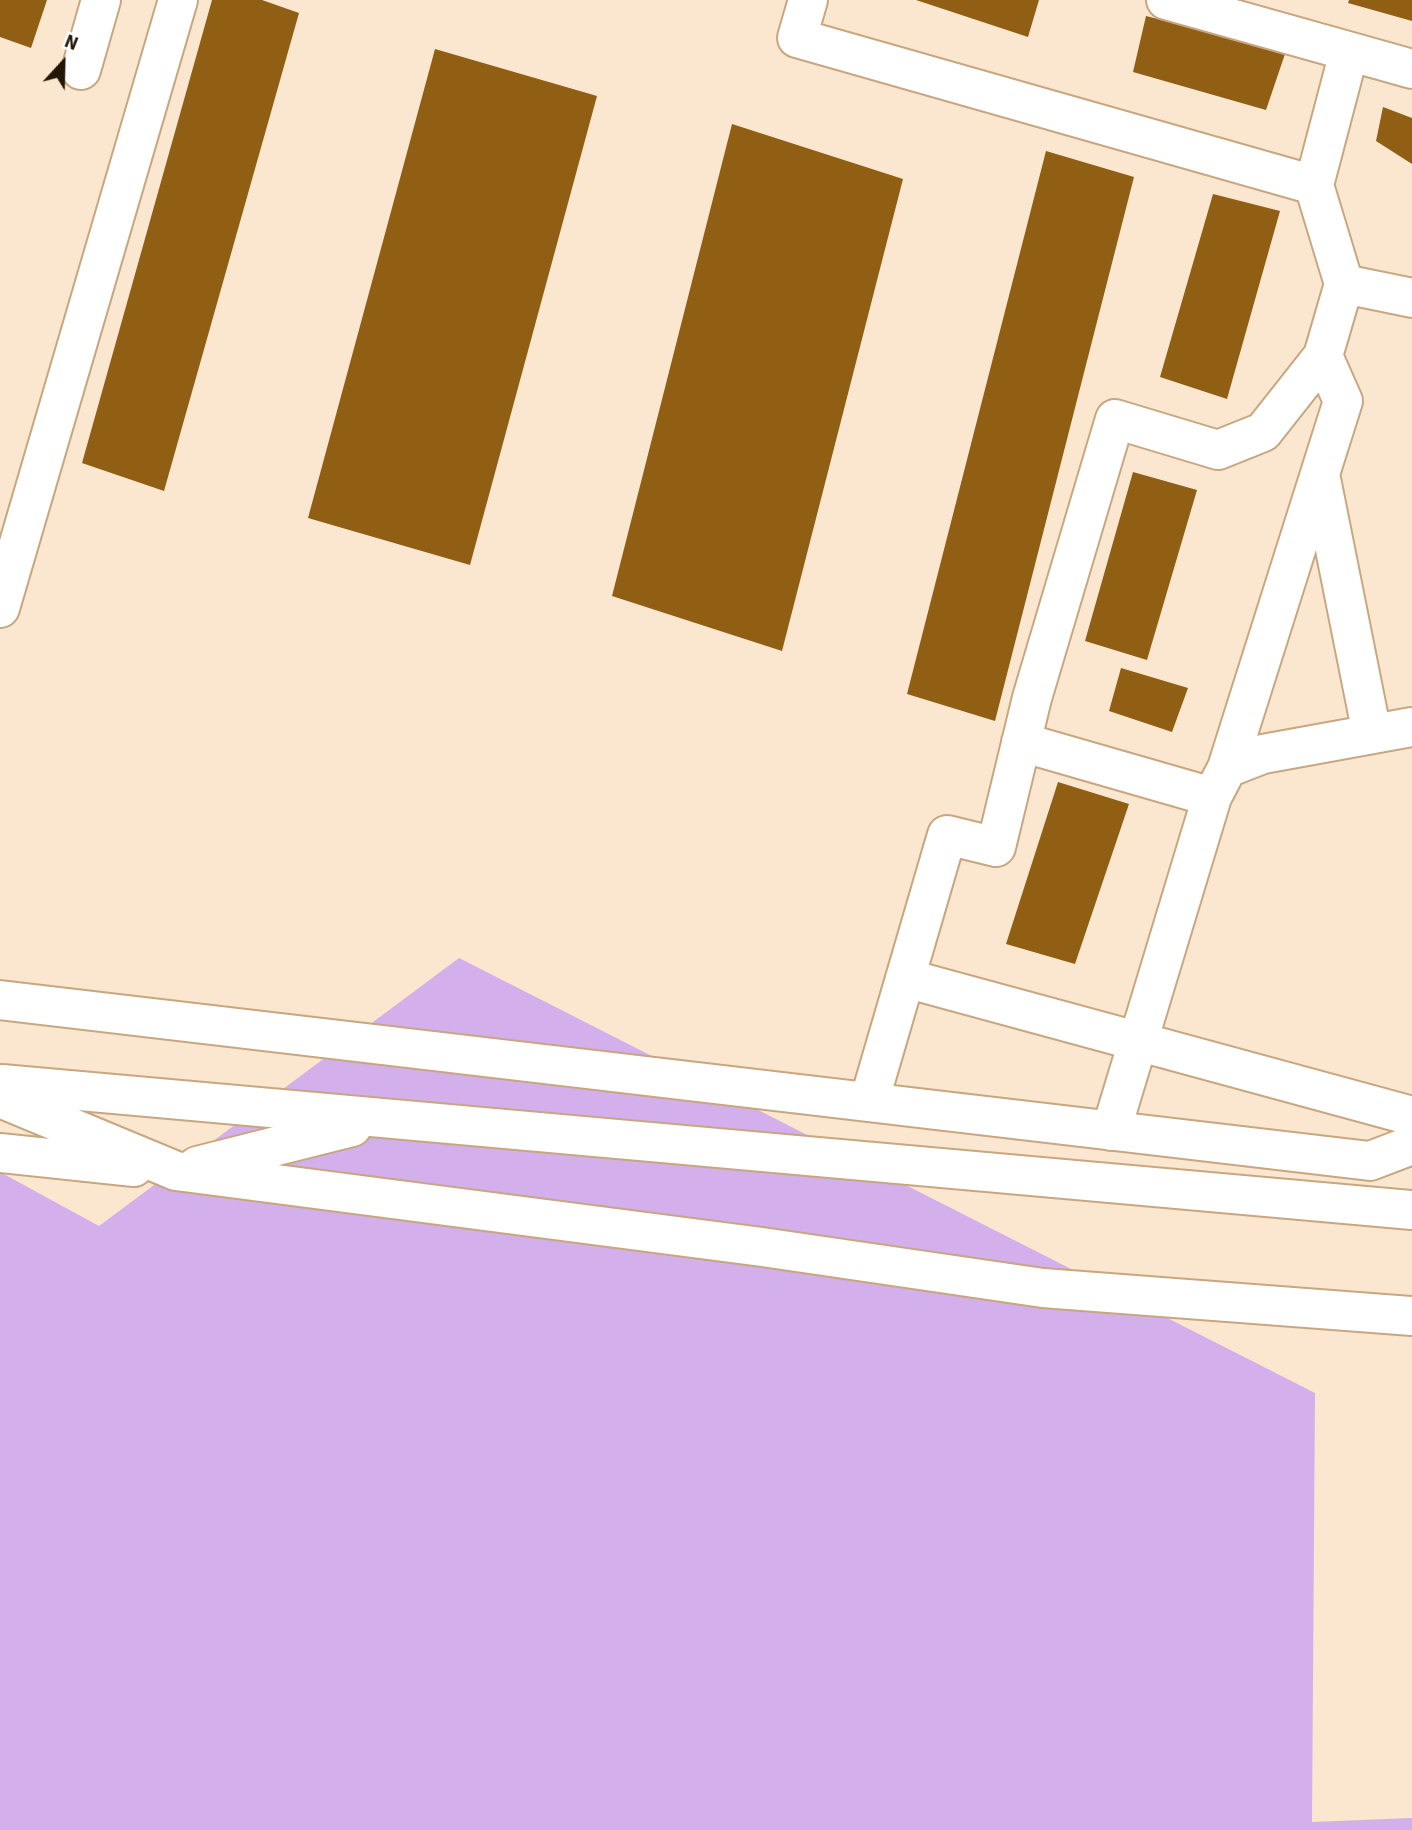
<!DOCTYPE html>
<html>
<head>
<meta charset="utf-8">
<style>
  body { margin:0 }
  #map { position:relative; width:1412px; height:1830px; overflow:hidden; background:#fbe7cf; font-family:"Source Sans 3",sans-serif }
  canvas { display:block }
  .north { position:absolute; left:28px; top:28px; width:70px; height:70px; -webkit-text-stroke:5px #fff; paint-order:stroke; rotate:22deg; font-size:19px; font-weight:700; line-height:28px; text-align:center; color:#221607 }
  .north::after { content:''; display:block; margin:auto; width:24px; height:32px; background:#221607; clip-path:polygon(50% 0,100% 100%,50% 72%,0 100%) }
</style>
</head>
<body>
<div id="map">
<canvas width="1412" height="1830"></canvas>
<div class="north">N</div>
</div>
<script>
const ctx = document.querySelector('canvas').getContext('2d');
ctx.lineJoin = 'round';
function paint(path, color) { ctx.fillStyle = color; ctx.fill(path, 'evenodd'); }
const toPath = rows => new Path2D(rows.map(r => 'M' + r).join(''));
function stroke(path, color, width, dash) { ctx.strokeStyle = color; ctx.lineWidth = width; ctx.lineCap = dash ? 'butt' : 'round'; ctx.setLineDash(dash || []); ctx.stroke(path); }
paint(toPath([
  [459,958,1315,1393,1312,1822,1412,1818,1412,1830,0,1830,0,1172,99,1226]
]), '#d3b0eb');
paint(toPath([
  [0,0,47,0,31,48,0,37],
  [212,0,262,0,299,13,164,491,82,463],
  [916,0,1039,0,1028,37],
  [1349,0,1412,0,1412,21,1348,3],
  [1146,16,1286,51,1266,110,1133,72],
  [435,49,597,96,470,565,308,518],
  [1383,107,1412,118,1412,164,1376,141],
  [732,124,903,179,782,651,612,596],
  [1046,151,1134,177,995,721,907,694],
  [1213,194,1280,211,1227,399,1160,377],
  [1133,472,1197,490,1147,660,1085,641],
  [1121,668,1188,688,1172,732,1109,711],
  [1058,782,1129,804,1075,964,1006,944]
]), '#905f14');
const minor = toPath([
  [808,0,797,38,1314,185,1344,284,1323,356,1263,432,1218,450,1115,419,1032,698,996,847,947,835,869,1102],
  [1166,0,1412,69],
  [81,70,101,0],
  [1314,185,1349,52],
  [1344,284,1412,298],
  [1321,479,1372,734],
  [0,608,178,0],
  [1021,742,1212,797],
  [1227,768,1263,754,1412,727],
  [905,978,1412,1116],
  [0,1000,1370,1161,1412,1145],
  [2,1084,1412,1210],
  [0,1098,176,1171,762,1247,1043,1288,1412,1316],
  [1111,1131,1212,797,1227,768,1343,401,1323,356],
  [0,1153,134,1167],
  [197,1166,352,1127]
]);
stroke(minor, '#c8a780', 42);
stroke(minor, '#fff', 38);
</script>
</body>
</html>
